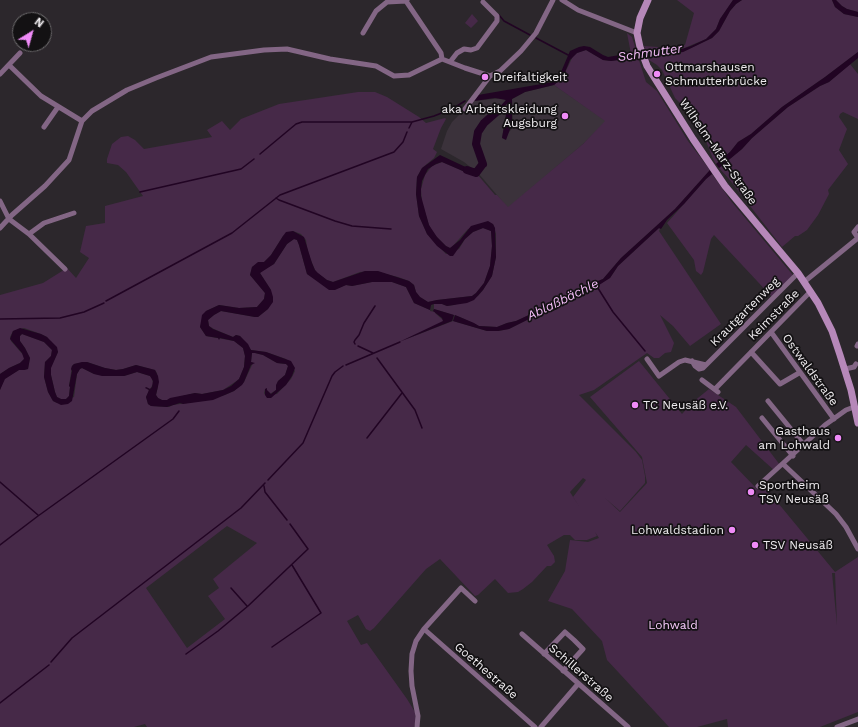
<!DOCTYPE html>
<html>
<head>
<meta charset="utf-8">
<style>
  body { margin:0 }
  #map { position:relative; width:858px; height:727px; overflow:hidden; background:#2c272c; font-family:"Work Sans",sans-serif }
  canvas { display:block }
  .north { position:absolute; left:12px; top:12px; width:40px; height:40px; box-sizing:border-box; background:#131113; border:1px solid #6b696b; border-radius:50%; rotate:37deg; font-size:11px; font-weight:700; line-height:16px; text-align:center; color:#efecef }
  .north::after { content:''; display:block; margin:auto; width:14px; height:18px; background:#ef8bf7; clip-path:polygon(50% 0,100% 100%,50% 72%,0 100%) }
</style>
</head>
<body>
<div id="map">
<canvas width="858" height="727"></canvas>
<div class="north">N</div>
</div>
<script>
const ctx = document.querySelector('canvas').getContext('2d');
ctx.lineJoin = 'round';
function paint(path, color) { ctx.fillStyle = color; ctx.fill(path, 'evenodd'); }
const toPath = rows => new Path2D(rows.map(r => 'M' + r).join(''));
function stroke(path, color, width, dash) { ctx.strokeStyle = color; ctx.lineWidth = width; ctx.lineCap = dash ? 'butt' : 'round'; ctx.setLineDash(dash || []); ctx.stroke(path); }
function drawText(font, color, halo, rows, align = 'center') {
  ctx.font = font + ' "Work Sans",sans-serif'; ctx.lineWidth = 3.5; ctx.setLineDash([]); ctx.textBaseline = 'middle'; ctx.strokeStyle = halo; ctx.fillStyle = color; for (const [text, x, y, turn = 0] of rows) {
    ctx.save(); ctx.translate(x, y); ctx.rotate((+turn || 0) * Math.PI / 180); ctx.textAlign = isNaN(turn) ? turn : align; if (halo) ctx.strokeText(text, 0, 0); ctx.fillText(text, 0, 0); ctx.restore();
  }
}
paint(toPath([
  [554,85,606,121,583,144,508,208,479,174,464,162,441,149,447,131,452,122,461,113,465,113,474,101,502,98,506,100,494,116,508,102,502,138,511,130,513,121,512,99,525,92]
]), '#3b323b');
paint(toPath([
  [677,0,733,0,720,19,716,29,706,39,682,49,671,50,654,49,646,51,644,46,672,48,685,45,694,13],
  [742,0,832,0,835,7,844,14,858,17,858,52,825,77,782,107,751,134,738,142,730,152,716,164,713,159,708,146,695,118,675,98,662,70,657,65,649,60,648,56,683,52,712,38,719,31,730,11,736,4],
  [836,0,858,0,858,12,847,9,842,6],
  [472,14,478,21,471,28,465,23],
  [627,33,632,37,637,53,631,54],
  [586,50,603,60,611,61,638,57,646,82,657,91,688,141,710,170,675,209,621,258,603,279,588,285,559,301,516,321,507,323,497,327,479,326,460,317,434,309,434,304,442,304,447,306,454,305,478,296,483,290,492,276,496,257,496,234,493,224,468,229,452,247,450,248,446,246,433,233,429,225,422,203,421,189,425,175,432,166,442,162,472,175,477,174,495,195,497,195,508,207,583,144,605,121,554,85,563,77,573,56,577,53],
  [850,64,858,74,858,119,843,112,840,114,839,117,847,129,839,150,848,164,828,190,829,194,818,215,807,230,798,236,795,236,782,247,729,179,719,168,742,149,752,138,788,107,820,86,829,82],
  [358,92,375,92,387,97,419,117,426,123,445,118,446,119,441,128,433,149,437,152,434,158,422,168,417,177,416,194,419,216,427,234,446,254,459,249,465,239,473,232,483,228,491,231,492,246,490,266,484,283,476,293,472,296,437,300,428,302,420,297,416,292,414,285,409,281,398,277,374,271,360,272,333,282,327,280,317,273,315,270,308,253,306,240,301,234,293,231,283,236,271,255,264,262,260,262,252,267,250,275,265,293,264,299,257,307,239,308,219,305,206,311,200,327,206,336,234,341,243,348,245,356,244,367,239,379,235,382,223,390,202,394,195,393,167,400,162,400,158,398,156,395,158,387,157,373,155,370,136,365,123,369,116,370,105,368,87,362,74,364,72,366,69,386,70,387,69,396,66,399,61,399,57,397,55,392,51,375,51,367,58,352,47,337,41,334,24,328,13,331,10,337,11,341,24,356,24,359,20,363,9,368,0,374,0,295,43,283,67,268,76,278,89,258,80,252,86,226,105,223,105,206,143,196,126,172,118,165,107,163,107,159,112,144,121,137,128,136,135,140,144,149,212,137,207,130,222,121,230,130,241,119,279,104],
  [712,174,731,201,792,274,792,277,772,297,714,235,711,239,703,272,701,275,696,271,694,260,667,223,706,179],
  [659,228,660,229,659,231,721,324,690,346,673,326,660,315,674,343,671,352,665,353,659,358,654,358,647,353,594,390,579,395,636,452,642,460,645,476,645,483,620,511,605,498,620,512,647,483,642,457,590,397,639,361,682,414,693,402,709,389,736,407,780,465,775,471,746,445,731,462,758,490,764,486,835,572,858,557,858,712,820,727,728,727,727,719,697,727,669,727,607,660,602,641,572,609,548,601,565,571,570,540,588,542,599,538,595,532,597,536,587,540,575,540,570,535,564,535,547,545,554,556,555,562,551,566,547,566,532,582,523,589,518,592,508,593,495,579,478,595,475,596,440,559,426,569,374,628,370,631,366,629,358,615,347,621,361,645,367,643,407,699,415,712,416,721,414,727,147,727,145,724,134,727,0,727,0,390,4,379,19,370,24,370,28,369,30,358,25,348,20,341,20,336,22,334,44,342,52,350,51,356,45,362,44,377,48,392,53,401,57,403,74,397,77,374,80,369,82,368,94,374,124,376,137,372,150,376,152,378,153,384,150,389,146,387,149,391,146,397,148,404,151,406,169,407,173,405,201,401,225,395,234,391,244,382,253,363,251,362,252,353,255,353,263,355,277,363,286,364,288,366,285,375,278,381,276,390,270,394,265,389,264,393,265,395,277,394,291,379,295,371,286,359,266,352,251,350,240,336,236,335,233,337,214,329,209,326,208,320,214,315,221,311,255,317,258,317,268,309,271,290,260,273,262,270,274,264,287,244,294,239,297,240,299,245,307,274,324,285,338,288,346,285,352,286,372,282,392,282,406,287,414,303,430,310,430,311,435,312,435,313,444,321,439,325,404,340,453,321,487,331,498,331,509,329,553,307,556,307,610,278,618,266],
  [583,478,586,480,573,497,580,508,570,492],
  [227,526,257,543,213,579,219,588,208,596,225,619,187,648,146,588],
  [832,573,835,573,837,625]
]), '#462948');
paint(toPath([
  [733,0,742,0,736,4,730,11,719,31,712,38,683,52,611,61,603,60,586,50,577,53,570,60,563,77,554,85,525,92,512,99,512,124,506,140,502,138,508,103,494,116,492,115,506,100,495,98,474,101,478,95,553,82,559,77,561,72,570,51,579,47,584,46,590,47,603,55,608,57,649,50,682,49,691,46,706,39,716,29,720,19],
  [832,0,836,0,842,6,847,9,858,12,858,17,844,14,835,7],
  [858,52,858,58,829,82,820,86,788,107,752,138,742,149,719,168,716,164,730,152,738,142,751,134,782,107,825,77],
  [440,155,472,170,477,174,475,175,472,175,442,162,436,164,428,169,422,181,421,189,421,196,429,225,437,237,446,246,450,248,460,240,471,226,488,221,493,224,495,228,496,257,492,276,483,290,474,300,467,303,447,306,442,304,434,304,431,305,430,310,414,303,406,287,392,282,372,282,352,286,346,285,335,290,329,290,307,274,299,245,297,240,294,239,287,244,274,264,260,273,271,290,273,297,273,302,268,309,258,317,255,317,221,311,214,315,208,320,209,326,213,329,233,337,236,335,240,336,248,344,251,350,266,352,291,361,295,368,292,376,286,385,271,398,267,398,265,395,265,389,267,388,267,390,271,394,276,390,276,385,278,381,285,375,288,366,286,364,277,363,263,355,255,353,252,353,251,362,255,363,251,365,244,382,242,385,234,391,213,400,183,404,180,403,167,407,151,406,148,404,146,397,149,390,145,388,146,387,150,389,152,387,153,381,150,376,137,372,124,376,102,376,94,374,82,368,80,369,77,374,72,401,68,404,61,405,53,401,48,392,44,377,45,362,51,356,52,350,44,342,22,334,20,336,20,341,25,348,30,358,28,369,24,370,19,370,5,379,0,390,0,374,9,368,20,363,24,359,22,353,10,339,13,331,20,328,41,334,47,337,57,347,58,352,51,368,51,375,55,392,57,397,61,399,66,399,69,396,70,387,69,386,72,371,71,369,72,366,74,364,82,362,87,362,105,368,116,370,123,369,136,365,155,370,158,376,159,382,156,395,158,398,162,400,167,400,170,398,195,393,202,394,223,390,231,386,239,379,244,367,245,356,243,348,234,341,220,338,219,340,218,338,206,336,200,327,202,315,206,311,219,305,239,308,257,307,264,299,265,293,250,275,252,267,258,262,264,262,271,255,283,236,286,232,293,231,304,237,312,263,315,270,318,273,327,280,333,282,365,271,378,271,409,281,414,285,416,292,420,297,428,302,437,300,472,296,476,293,484,283,490,266,492,246,491,231,483,228,473,232,465,239,453,256,450,256,437,246,427,234,419,216,416,194,417,177,422,168],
  [710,170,712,174,706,179,684,204,667,220,661,229,659,228,618,266,610,278,596,287,586,291,556,307,553,307,509,329,498,331,487,331,453,321,455,315,474,323,479,326,497,327,507,323,516,321,559,301,588,285,603,279,621,258,675,209],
  [434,309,454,315,452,321,399,342,443,321,442,318,433,311]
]), '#210423');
stroke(toPath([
  [499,15,504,21,530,35],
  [536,38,570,56],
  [409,128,412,122],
  [260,154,296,124,302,122,412,122,434,116,452,109,465,101],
  [140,192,241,169,254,159],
  [276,198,279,200,335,221,352,226,391,229],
  [596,285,613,312,645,351],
  [106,301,232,233,280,195,394,152,403,142,407,132],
  [0,319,60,318,84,312,104,303],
  [355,344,354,342,355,340,359,335,364,323,375,306],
  [358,346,373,353],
  [377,358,415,410,422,428],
  [346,365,400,342],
  [367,438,402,393],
  [268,480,303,443,332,376,335,372,343,366],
  [0,482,38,515],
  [264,486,265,492,287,520],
  [0,545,38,516,173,419,179,411],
  [231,588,247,606],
  [272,647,321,613,292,565],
  [186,654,218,631,248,606,308,549,290,524],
  [51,662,72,638,241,508,265,483],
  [0,703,49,665]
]), '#210423', 1.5);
stroke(toPath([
  [483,164,476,144,478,132,484,123,500,109],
  [467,170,476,173,482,165]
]), '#210423', 8);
stroke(toPath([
  [407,0,406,1,441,53,442,59],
  [562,0,578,10,637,33],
  [363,33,376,11,387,2,406,1],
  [450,62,457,53,464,49,471,50,477,48,497,21,497,16,483,2],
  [9,65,41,96,82,121],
  [0,74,20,53],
  [465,109,490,76],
  [44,127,58,107],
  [0,201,9,219,29,234,65,269],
  [0,228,12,215,45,186,69,160,82,121,92,111,127,90,156,78,211,57,264,50,287,49,330,59,376,66,394,76,409,75,442,59,465,68,490,76,500,71,521,51,536,33,553,0],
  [29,234,44,223,74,213],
  [858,238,854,232,858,227],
  [804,282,858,238],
  [771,332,834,419],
  [857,346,858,344],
  [751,352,780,384,799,373],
  [647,359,659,376,679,362,685,360,706,365],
  [692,361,695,366,699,369,703,368,798,273],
  [845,369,854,367,856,364],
  [702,380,718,392],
  [715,389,811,291],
  [768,401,804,445],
  [762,418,793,456],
  [783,464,836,514,846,527,858,549],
  [758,486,825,425,846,410,854,407],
  [424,629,535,727],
  [522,634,628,727],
  [544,654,565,632,574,640,583,649,563,671],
  [417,727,418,716,412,686,411,671,412,654,416,641,424,629,461,588,475,601],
  [541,727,578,684],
  [837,727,858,719]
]), '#836685', 5);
stroke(toPath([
  [648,0,640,18,637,33,640,47,647,66,693,139,725,186,798,273,818,303,832,331,840,355,851,390,858,423]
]), '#b688b9', 7);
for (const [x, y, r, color] of [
  [657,74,4,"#ef8bf7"],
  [485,77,4,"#ef8bf7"],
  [565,116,4,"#ef8bf7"],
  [635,405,4,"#ef8bf7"],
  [838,438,4,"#ef8bf7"],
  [751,492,4,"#ef8bf7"],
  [732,530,4,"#ef8bf7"],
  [755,545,4,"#ef8bf7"]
]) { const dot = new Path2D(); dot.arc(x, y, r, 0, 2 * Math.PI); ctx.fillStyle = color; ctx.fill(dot); stroke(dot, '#131113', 1.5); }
drawText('12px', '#efecef', '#131113', [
  ["Ottmarshausen",665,67],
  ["Schmutterbrücke",665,81],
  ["Dreifaltigkeit",493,77],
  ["aka Arbeitskleidung",557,109,"right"],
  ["Augsburg",557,123,"right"],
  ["TC Neusäß e.V.",643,405],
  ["Gasthaus",830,431,"right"],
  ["am Lohwald",830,445,"right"],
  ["Sportheim",759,485],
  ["TSV Neusäß",759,499],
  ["Lohwaldstadion",724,530,"right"],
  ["TSV Neusäß",763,545]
], 'left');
drawText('12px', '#efecef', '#131113', [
  ["Wilhelm-März-Straße",718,152,55],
  ["Krautgartenweg",745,312,-45],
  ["Keimstraße",774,315,-45],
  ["Ostwaldstraße",810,370,54],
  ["Goethestraße",486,671,41],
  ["Schillerstraße",581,673,41]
]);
drawText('12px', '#f7cafa', '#131113', [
  ["Lohwald",673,625]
]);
drawText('italic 13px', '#f3bcf7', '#131113', [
  ["Schmutter",650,53,-8],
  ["Ablaßbächle",563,300,-26]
]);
</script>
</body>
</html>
